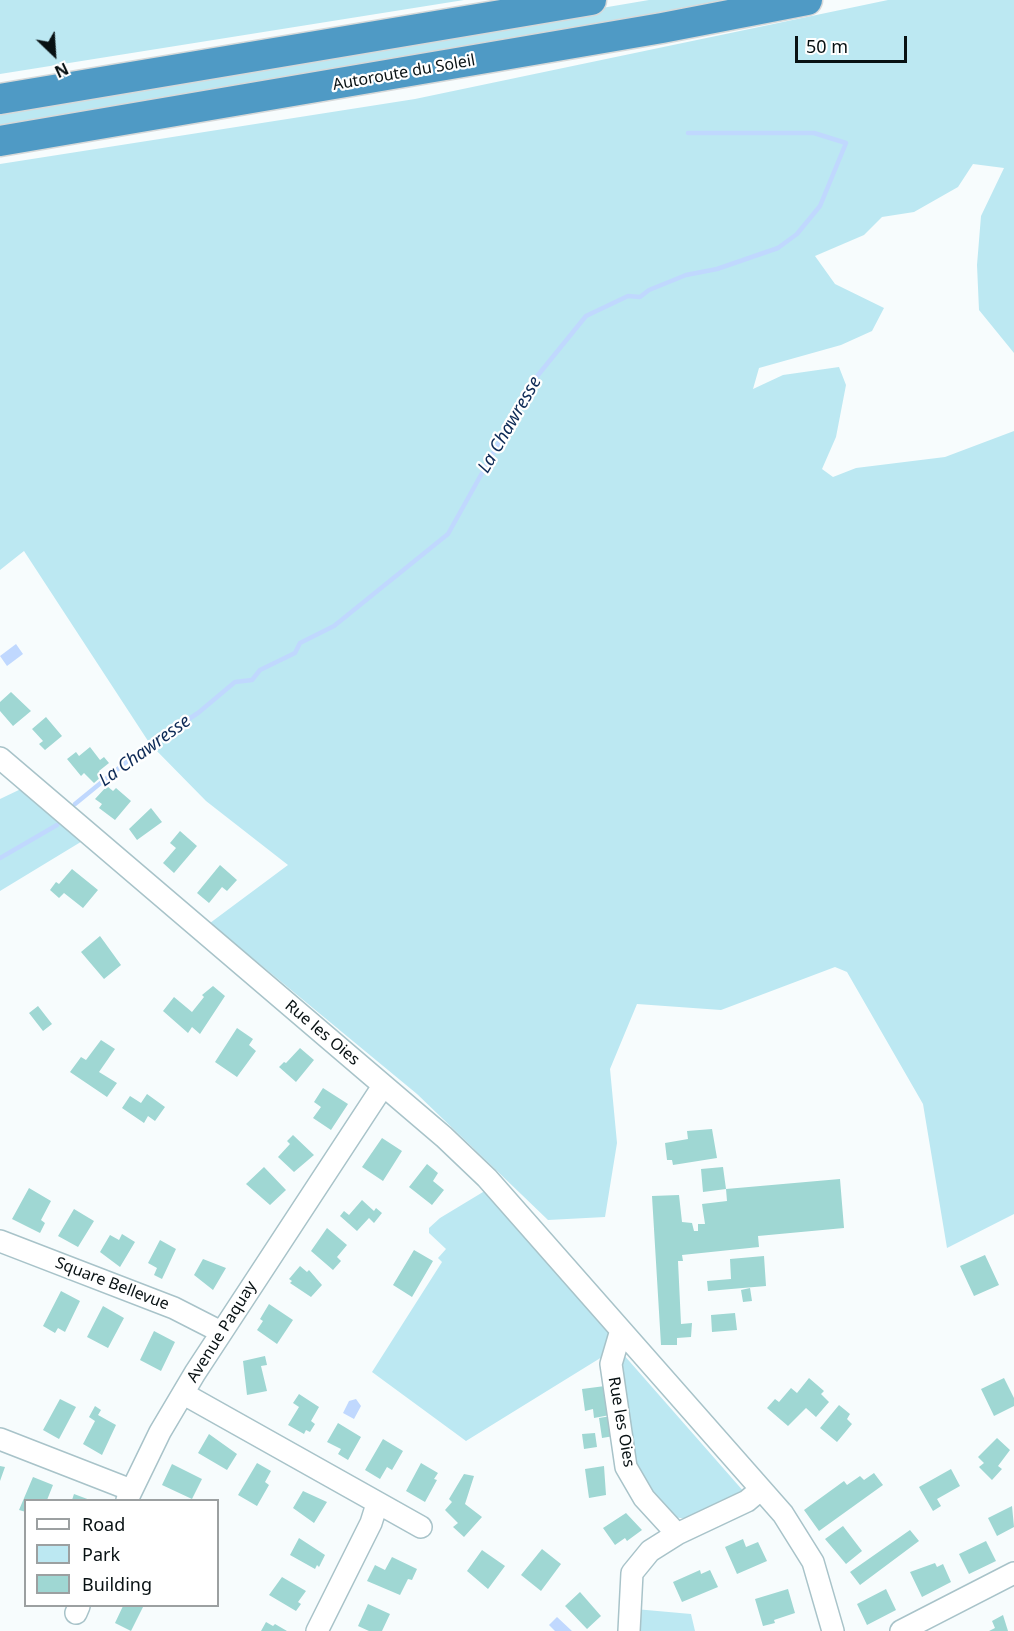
<!DOCTYPE html>
<html>
<head>
<meta charset="utf-8">
<style>
  body { margin:0 }
  #map { position:relative; width:1014px; height:1631px; overflow:hidden; background:#f7fcfd; font-family:"Noto Sans",sans-serif }
  canvas { display:block }
  .legend { position:absolute; left:24px; top:1499px; width:195px; height:108px; box-sizing:border-box; background:#fff; border:2px solid #9ca0a1; margin:0; padding:8px 10px; list-style:none; font-size:18px; color:#081113 }
  .legend li { display:flex; align-items:center; gap:12px; height:30px }
  .legend b { width:30px; border:2px solid #9ca0a1 }
  .north { position:absolute; left:24px; top:24px; width:60px; height:60px; -webkit-text-stroke:4px #fff; paint-order:stroke; rotate:155deg; font-size:16px; font-weight:700; line-height:24px; text-align:center; color:#081113 }
  .north::after { content:''; display:block; margin:auto; width:21px; height:27px; background:#081113; clip-path:polygon(50% 0,100% 100%,50% 72%,0 100%) }
  .scale { position:absolute; left:795px; top:36px; width:112px; height:27px; box-sizing:border-box; border:3px solid #081113; border-top:0; padding-left:8px; font-size:18px; line-height:21px; white-space:nowrap; color:#081113; -webkit-text-stroke:4px #fff; paint-order:stroke }
</style>
</head>
<body>
<div id="map">
<canvas width="1014" height="1631"></canvas>
<ul class="legend">
<li><b style="height:8px;background:#fff"></b>Road</li>
<li><b style="height:16px;background:#bce8f2"></b>Park</li>
<li><b style="height:16px;background:#9fd7d3"></b>Building</li>
</ul>
<div class="north">N</div>
<div class="scale">50 m</div>
</div>
<script>
const ctx = document.querySelector('canvas').getContext('2d');
ctx.lineJoin = 'round';
function paint(path, color) { ctx.fillStyle = color; ctx.fill(path, 'evenodd'); }
const toPath = rows => new Path2D(rows.map(r => 'M' + r).join(''));
function stroke(path, color, width, dash) { ctx.strokeStyle = color; ctx.lineWidth = width; ctx.lineCap = dash ? 'butt' : 'round'; ctx.setLineDash(dash || []); ctx.stroke(path); }
function drawText(font, color, halo, rows, align = 'center') {
  ctx.font = font + ' "Noto Sans",sans-serif'; ctx.lineWidth = 4.5; ctx.setLineDash([]); ctx.textBaseline = 'middle'; ctx.strokeStyle = halo; ctx.fillStyle = color; for (const [text, x, y, turn = 0] of rows) {
    ctx.save(); ctx.translate(x, y); ctx.rotate((+turn || 0) * Math.PI / 180); ctx.textAlign = isNaN(turn) ? turn : align; if (halo) ctx.strokeText(text, 0, 0); ctx.fillText(text, 0, 0); ctx.restore();
  }
}
paint(toPath([
  [0,0,464,0,0,74],
  [649,0,758,0,0,132,0,110],
  [888,0,1014,0,1014,353,979,310,977,265,981,216,1004,168,973,164,958,187,914,212,882,217,864,235,815,256,835,284,884,308,872,331,841,345,759,368,753,389,783,375,839,367,846,385,836,437,822,469,833,477,856,468,945,457,1014,431,1014,1214,947,1248,923,1104,847,972,835,967,721,1010,637,1004,610,1069,617,1143,605,1217,548,1220,417,1094,210,923,288,865,206,801,150,744,24,551,0,570,0,164,415,99],
  [23,788,84,840,0,891,0,799],
  [488,1189,617,1336,602,1357,466,1441,372,1372,442,1262,438,1258,446,1249,429,1233,429,1228,440,1218],
  [623,1354,745,1493,690,1519,671,1517,635,1472,619,1356],
  [635,1609,691,1614,695,1631,636,1631]
]), '#bce8f2');
paint(toPath([
  [16,644,23,654,7,666,0,656],
  [356,1399,361,1406,354,1419,343,1413,349,1401],
  [557,1617,572,1631,555,1631,549,1625]
]), '#c0d8fe');
stroke(toPath([
  [75,804,141,750,198,713,235,682,252,680,260,670,295,653,300,643,334,626,448,534,534,380,586,316,628,296,640,297,649,290,686,275,717,269,778,248,797,234,820,206,846,143,814,133,688,133],
  [0,858,57,825]
]), '#c0d8fe', 4.5);
paint(toPath([
  [11,692,31,711,13,726,0,711,0,702],
  [46,717,62,736,45,750,39,744,43,741,32,729],
  [90,747,100,760,104,757,109,763,99,771,102,776,94,783,84,773,81,776,67,759,76,752,79,756],
  [107,786,113,791,116,788,131,801,115,820,99,808,102,804,95,799],
  [151,808,162,822,137,840,129,829],
  [180,831,197,846,174,873,163,863,176,848,170,843],
  [220,865,237,880,227,891,222,887,209,903,197,893],
  [72,869,98,890,83,908,64,893,59,898,50,890,56,882,59,884],
  [100,936,121,965,104,979,81,952],
  [213,986,225,996,200,1034,192,1027,188,1033,163,1011,174,997,192,1012,204,997,202,995],
  [38,1006,52,1024,43,1031,29,1013],
  [237,1028,253,1039,249,1045,256,1051,237,1077,215,1062],
  [101,1040,115,1049,99,1072,117,1083,107,1097,70,1072,81,1057,86,1060],
  [300,1048,314,1060,296,1082,279,1067,284,1062,286,1063],
  [323,1088,348,1104,331,1130,313,1118,321,1107,314,1102],
  [147,1094,165,1107,155,1121,148,1116,144,1123,122,1108,130,1096,141,1103],
  [712,1129,717,1158,673,1165,672,1160,667,1160,665,1143,688,1139,687,1131],
  [293,1135,314,1155,294,1172,278,1157,290,1144,287,1141],
  [382,1138,402,1151,383,1181,362,1167],
  [427,1164,438,1173,433,1181,444,1190,432,1205,409,1187],
  [264,1167,286,1190,270,1205,246,1184],
  [723,1167,726,1189,703,1192,701,1169],
  [840,1179,844,1228,758,1236,759,1247,682,1255,683,1261,678,1261,681,1324,692,1323,691,1337,677,1338,677,1345,661,1345,652,1196,679,1195,682,1222,692,1223,694,1231,698,1231,698,1224,705,1224,702,1204,727,1201,726,1189],
  [29,1188,51,1201,41,1220,45,1223,40,1233,12,1219],
  [362,1200,374,1211,376,1208,382,1213,374,1223,369,1218,357,1231,340,1216,344,1211,349,1215],
  [74,1209,94,1221,78,1247,58,1236],
  [327,1228,347,1245,337,1257,341,1261,333,1270,311,1251],
  [122,1234,135,1242,120,1267,100,1252,110,1235,119,1240],
  [160,1240,176,1249,162,1279,154,1275,157,1268,148,1263],
  [414,1250,433,1261,412,1297,393,1285],
  [985,1255,999,1285,974,1296,960,1266],
  [764,1256,766,1286,708,1291,707,1281,731,1279,730,1259],
  [203,1259,226,1268,213,1290,194,1275],
  [300,1266,307,1272,309,1270,322,1285,311,1297,290,1283,292,1281,289,1279],
  [750,1288,752,1301,743,1302,741,1290],
  [61,1291,80,1301,65,1332,58,1328,55,1333,43,1326],
  [269,1304,293,1320,277,1344,257,1330,263,1321,260,1319],
  [103,1306,124,1318,108,1348,87,1337],
  [735,1313,737,1330,712,1332,711,1315],
  [154,1331,175,1342,161,1371,140,1360],
  [265,1356,267,1365,261,1366,267,1391,247,1395,243,1361],
  [809,1378,824,1391,821,1394,829,1402,816,1417,806,1408,788,1426,767,1408,775,1399,779,1402,791,1388,797,1393],
  [1004,1378,1014,1398,1014,1406,994,1416,981,1389],
  [605,1386,610,1415,594,1418,593,1409,585,1411,582,1389],
  [299,1394,319,1407,311,1421,315,1424,310,1432,306,1430,304,1434,288,1425,299,1407,293,1403],
  [60,1399,76,1407,59,1439,43,1430],
  [839,1405,850,1414,847,1419,852,1424,837,1442,820,1428],
  [95,1406,101,1410,98,1415,116,1425,102,1455,83,1444,95,1421,89,1417],
  [611,1416,614,1436,602,1438,599,1418],
  [338,1423,361,1437,348,1460,338,1454,341,1449,327,1442],
  [595,1433,597,1447,584,1449,582,1434],
  [209,1434,237,1454,227,1470,198,1453],
  [997,1438,1010,1450,998,1466,1002,1469,992,1480,979,1467,984,1463,978,1457],
  [383,1439,403,1451,392,1470,387,1467,380,1479,365,1470],
  [257,1463,271,1471,265,1482,269,1485,257,1506,238,1495],
  [421,1463,438,1473,434,1479,437,1480,425,1502,406,1491],
  [172,1464,202,1479,192,1499,162,1485],
  [0,1466,5,1467,0,1481],
  [604,1466,606,1495,589,1498,585,1469],
  [951,1469,960,1486,937,1499,941,1506,933,1511,919,1487],
  [874,1473,883,1485,819,1531,804,1510,844,1481,847,1485,860,1476,864,1480],
  [464,1474,474,1476,465,1504,482,1517,464,1537,453,1527,458,1523,445,1510,452,1502,449,1499],
  [33,1477,53,1485,47,1500,26,1500,26,1512,19,1510],
  [303,1491,327,1502,314,1523,293,1508],
  [74,1494,90,1500,72,1500],
  [1012,1506,1014,1527,997,1536,988,1518],
  [626,1513,642,1530,627,1541,625,1538,615,1545,603,1528],
  [843,1526,862,1551,846,1564,825,1539],
  [910,1530,919,1541,860,1585,850,1572],
  [299,1538,325,1555,319,1567,317,1565,315,1569,290,1555],
  [743,1539,746,1547,758,1542,767,1561,737,1574,725,1547],
  [986,1541,996,1561,969,1574,959,1554],
  [542,1549,561,1564,541,1591,521,1575],
  [482,1550,505,1566,488,1589,467,1571],
  [392,1557,417,1569,412,1580,408,1579,400,1595,367,1581,375,1565,385,1570],
  [935,1563,937,1567,943,1564,951,1582,922,1597,910,1572],
  [700,1570,701,1574,710,1570,718,1587,682,1602,673,1582],
  [282,1577,306,1591,298,1602,301,1604,296,1611,269,1595],
  [788,1589,795,1613,774,1620,775,1623,763,1626,755,1599],
  [886,1589,896,1610,867,1625,857,1604],
  [580,1592,601,1616,587,1629,565,1606],
  [368,1604,390,1614,382,1631,369,1631,358,1626],
  [123,1606,143,1607,131,1631,115,1623],
  [1003,1615,1008,1631,989,1631,995,1628,992,1621],
  [266,1622,273,1626,275,1624,287,1631,261,1631]
]), '#9fd7d3');
const minor = toPath([
  [0,758,444,1137,487,1178,783,1514,813,1562,833,1631],
  [0,1241,174,1308,221,1332],
  [621,1330,611,1364,626,1467,644,1498,677,1534],
  [184,1394,421,1527],
  [0,1439,131,1490],
  [127,1500,160,1432,195,1373,383,1086],
  [76,1613,79,1606],
  [317,1631,371,1523,377,1504],
  [629,1631,632,1573,650,1551,677,1534,747,1501,760,1490],
  [901,1631,1014,1573]
]);
const highway = toPath([
  [0,99,591,0],
  [0,141,662,28,807,0]
]);
stroke(minor, '#a8c3c9', 24);
stroke(highway, '#d7d9d9', 33);
stroke(minor, '#fff', 21);
stroke(highway, '#4f9ac5', 30);
drawText('16px', '#081113', '#fff', [
  ["Autoroute du Soleil",404,73,-10],
  ["Rue les Oies",322,1033,40],
  ["Square Bellevue",112,1284,21],
  ["Avenue Paquay",222,1332,-58],
  ["Rue les Oies",621,1422,80]
]);
drawText('italic 18px', '#0d2a56', '#fff', [
  ["La Chawresse",510,425,-60],
  ["La Chawresse",145,751,-36]
]);
</script>
</body>
</html>
